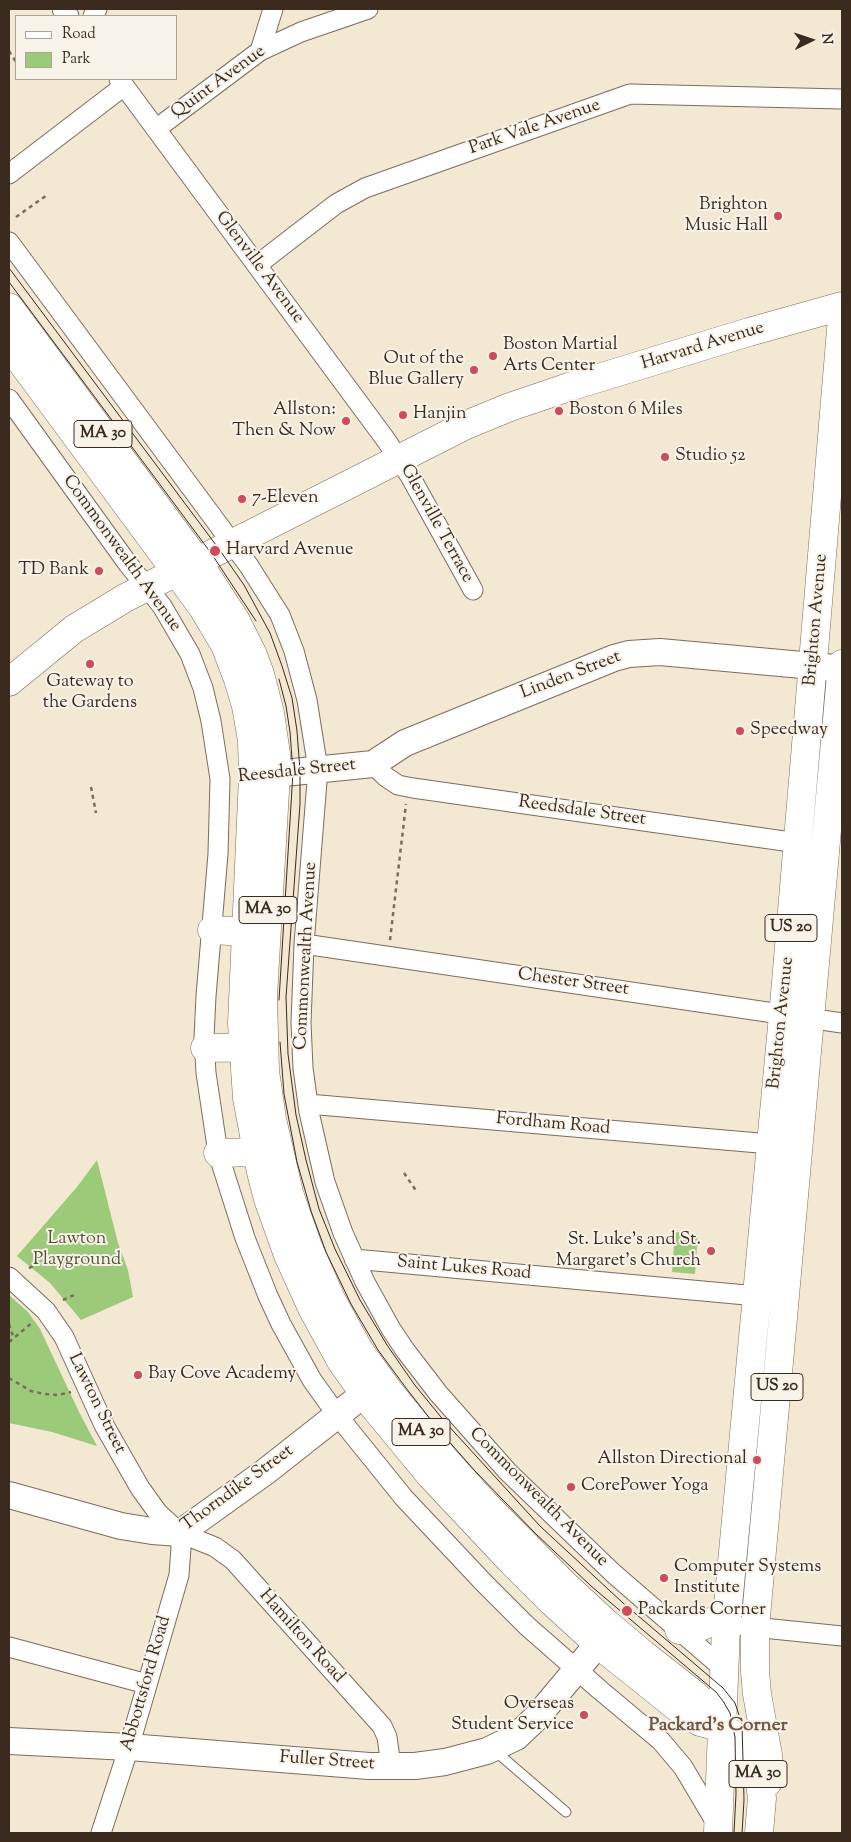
<!DOCTYPE html>
<html>
<head>
<meta charset="utf-8">
<style>
  body { margin:0 }
  #map { position:relative; width:851px; height:1842px; overflow:hidden; background:#f3e8d2; font-family:"Sorts Mill Goudy",serif }
  canvas { display:block }
  .frame { position:absolute; inset:0; border:10px solid #3b2a1e; pointer-events:none }
  .legend { position:absolute; left:15px; top:15px; width:162px; height:65px; box-sizing:border-box; background:#f7f3e8; border:1px solid #aca397; margin:0; padding:6px 9px; list-style:none; font-size:15px; color:#3b2a1e }
  .legend li { display:flex; align-items:center; gap:10px; height:25px }
  .legend b { width:25px; border:1px solid #aca397 }
  .north { position:absolute; left:786px; top:15px; width:50px; height:50px; -webkit-text-stroke:4px #f7f3e8; paint-order:stroke; rotate:86deg; font-size:14px; font-weight:700; line-height:20px; text-align:center; color:#3b2a1e }
  .north::after { content:''; display:block; margin:auto; width:18px; height:22px; background:#3b2a1e; clip-path:polygon(50% 0,100% 100%,50% 72%,0 100%) }
</style>
</head>
<body>
<div id="map">
<canvas width="851" height="1842"></canvas>
<div class="frame"></div>
<ul class="legend">
<li><b style="height:6px;background:#fff"></b>Road</li>
<li><b style="height:14px;background:#9bca79"></b>Park</li>
</ul>
<div class="north">N</div>
</div>
<script>
const ctx = document.querySelector('canvas').getContext('2d');
ctx.lineJoin = 'round';
function paint(path, color) { ctx.fillStyle = color; ctx.fill(path, 'evenodd'); }
const toPath = rows => new Path2D(rows.map(r => 'M' + r).join(''));
function stroke(path, color, width, dash) { ctx.strokeStyle = color; ctx.lineWidth = width; ctx.lineCap = dash ? 'butt' : 'round'; ctx.setLineDash(dash || []); ctx.stroke(path); }
function drawText(font, color, halo, rows, align = 'center') {
  ctx.font = font + ' "Sorts Mill Goudy",serif'; ctx.lineWidth = 4; ctx.setLineDash([]); ctx.textBaseline = 'middle'; ctx.strokeStyle = halo; ctx.fillStyle = color; for (const [text, x, y, turn = 0] of rows) {
    ctx.save(); ctx.translate(x, y); ctx.rotate((+turn || 0) * Math.PI / 180); ctx.textAlign = isNaN(turn) ? turn : align; if (halo) ctx.strokeText(text, 0, 0); ctx.fillText(text, 0, 0); ctx.restore();
  }
}
paint(toPath([
  [97,1160,118,1243,128,1270,133,1297,81,1320,50,1283,17,1256,77,1187],
  [675,1232,698,1234,695,1274,672,1272],
  [9,1295,28,1312,40,1329,79,1412,97,1446,52,1432,9,1423]
]), '#9bca79');
const lane = toPath([
  [494,1750,566,1812]
]);
const street = toPath([
  [62,9,69,16],
  [93,16,97,9],
  [260,51,273,9],
  [119,79,386,440,410,476,473,590],
  [156,129,260,51,301,32,368,9],
  [9,174,124,86],
  [9,242,249,566,280,615,294,651,307,700,318,769,304,944,301,1023,303,1068,309,1112,325,1182,343,1233,365,1282,391,1329,405,1350,438,1393,508,1472,614,1574,724,1669],
  [257,265,336,204,365,188,630,94,842,99],
  [9,399,128,564,162,606,190,654,203,688,211,721,220,779,218,854,206,996,204,1038,206,1073,218,1153,245,1238,268,1296,281,1324,312,1380,337,1415,404,1498,484,1583,527,1626,600,1690,661,1741,683,1767,718,1826],
  [373,764,386,777,398,785,413,788,798,843],
  [304,944,842,1023],
  [308,1104,782,1145],
  [354,1259,768,1297],
  [9,1277,46,1311,64,1337,104,1425,140,1488,158,1513,180,1533,215,1547,233,1560,382,1726,387,1737,391,1766],
  [743,1626,842,1636],
  [9,1647,147,1684],
  [101,1833,129,1747,179,1575,181,1548,180,1533]
]);
const secondary = toPath([
  [254,776,373,764,405,743,614,658,629,654,660,652,835,668],
  [9,1495,121,1526,152,1531,180,1533,265,1472,364,1394],
  [9,1741,129,1747,369,1766,415,1766,445,1762,487,1751,516,1737,537,1717,598,1644]
]);
const primary = toPath([
  [9,307,197,561,236,621,253,655,260,674,270,713,276,754,276,774,263,996,265,1071,272,1119,289,1193,308,1247,331,1299,359,1350,391,1394,446,1461,485,1504,565,1585,605,1622,643,1654,695,1695,705,1705,723,1728],
  [9,345,203,608,225,645,238,679,246,706,252,740,253,776,242,1023,247,1098,261,1172,268,1199,288,1255,312,1308,341,1361,374,1407,430,1475,509,1559,551,1601,598,1644,683,1712,700,1722,723,1728,732,1734,743,1746,753,1761,760,1783,762,1798,759,1833],
  [9,682,74,629,125,598,466,425,510,407,569,387,749,332,842,306],
  [212,930,246,932],
  [205,1048,260,1047],
  [218,1153,257,1152],
  [679,1630,700,1627,727,1615],
  [768,1782,768,1755,757,1694,755,1671,755,1628,842,664],
  [718,1833,726,1627,785,994,842,318]
]);
stroke(lane, '#7b6c5d', 11);
stroke(street, '#7b6c5d', 21);
stroke(secondary, '#7b6c5d', 28);
stroke(primary, '#7b6c5d', 29);
stroke(toPath([
  [9,51,16,62],
  [16,217,47,195],
  [91,787,96,813],
  [390,940,406,804],
  [404,1173,417,1192],
  [29,1268,59,1255],
  [63,1300,74,1295],
  [9,1324,13,1336],
  [9,1342,33,1322],
  [9,1378,31,1391,45,1394,58,1395,71,1392]
]), '#7b6c5d', 2.5, [4, 4]);
stroke(lane, '#fff', 9);
stroke(street, '#fff', 19);
stroke(secondary, '#fff', 26);
stroke(primary, '#fff', 28);
stroke(toPath([
  [9,268,219,549,244,585,270,633,282,666,292,698,297,731,300,771,300,804,286,997,288,1054,296,1115,306,1160,319,1209,335,1249,360,1300,387,1345,414,1384,445,1422,540,1526,623,1603,723,1688,735,1703,742,1724,744,1800,742,1833],
  [9,282,211,553,256,621],
  [279,1000,293,772,290,732,286,706,279,679],
  [280,1042,284,1094,297,1162,311,1211,326,1252,351,1304,378,1350,406,1388,438,1429,475,1471,535,1533,591,1586,716,1692,723,1701,730,1713,735,1737,736,1794,734,1833]
]), '#3b2a1e', 1);
for (const [x, y, r, color] of [
  [778,216,5,"#d1495b"],
  [493,356,5,"#d1495b"],
  [474,370,5,"#d1495b"],
  [559,411,5,"#d1495b"],
  [403,415,5,"#d1495b"],
  [346,421,5,"#d1495b"],
  [665,457,5,"#d1495b"],
  [242,499,5,"#d1495b"],
  [215,551,6,"#d1495b"],
  [99,571,5,"#d1495b"],
  [90,664,5,"#d1495b"],
  [740,731,5,"#d1495b"],
  [711,1251,5,"#d1495b"],
  [138,1375,5,"#d1495b"],
  [757,1460,5,"#d1495b"],
  [571,1487,5,"#d1495b"],
  [664,1578,5,"#d1495b"],
  [627,1611,6,"#d1495b"],
  [584,1715,5,"#d1495b"]
]) { const dot = new Path2D(); dot.arc(x, y, r, 0, 2 * Math.PI); ctx.fillStyle = color; ctx.fill(dot); stroke(dot, '#f7f3e8', 2); }
for (const [x, y, w] of [
  [103,434,58],
  [268,910,58],
  [791,928,52],
  [777,1387,52],
  [421,1432,58],
  [758,1774,58]
]) { const box = new Path2D(); box.roundRect(x - w / 2, y - 13.5, w, 27, 4); ctx.fillStyle = '#f7f3e8'; ctx.fill(box); stroke(box, '#3b2a1e', 1); }
drawText('bold 16px', '#3b2a1e', null, [
  ["MA 30",103,434],
  ["MA 30",268,910],
  ["US 20",791,928],
  ["US 20",777,1387],
  ["MA 30",421,1432],
  ["MA 30",758,1774]
]);
drawText('18px', '#3b2a1e', '#f7f3e8', [
  ["Quint Avenue",219,83,-36],
  ["Park Vale Avenue",535,128,-19],
  ["Glenville Avenue",259,268,53],
  ["Harvard Avenue",703,347,-17],
  ["Glenville Terrace",436,524,61],
  ["Commonwealth Avenue",121,554,54],
  ["Brighton Avenue",817,620,-85],
  ["Linden Street",571,676,-21],
  ["Reesdale Street",297,772,-6],
  ["Reedsdale Street",582,812,8],
  ["Commonwealth Avenue",307,956,-87],
  ["Chester Street",573,983,8],
  ["Brighton Avenue",782,1023,-84],
  ["Fordham Road",553,1125,5],
  ["Saint Lukes Road",464,1269,5],
  ["Lawton Street",96,1404,64],
  ["Thorndike Street",238,1489,-36],
  ["Commonwealth Avenue",538,1498,45],
  ["Hamilton Road",301,1637,48],
  ["Abbottsford Road",147,1684,-74],
  ["Fuller Street",327,1762,4]
]);
drawText('18px', '#3b2a1e', '#f7f3e8', [
  ["Brighton",768,206,"right"],
  ["Music Hall",768,227,"right"],
  ["Boston Martial",503,346],
  ["Arts Center",503,367],
  ["Out of the",464,360,"right"],
  ["Blue Gallery",464,381,"right"],
  ["Allston:",336,411,"right"],
  ["Then & Now",336,432,"right"],
  ["Boston 6 Miles",569,411],
  ["Hanjin",413,415],
  ["Studio 52",675,457],
  ["7-Eleven",252,499],
  ["Harvard Avenue",226,551],
  ["TD Bank",89,571,"right"],
  ["Gateway to",90,683,"center"],
  ["the Gardens",90,704,"center"],
  ["Speedway",750,731],
  ["St. Luke's and St.",701,1241,"right"],
  ["Margaret's Church",701,1262,"right"],
  ["Bay Cove Academy",148,1375],
  ["Allston Directional",747,1460,"right"],
  ["CorePower Yoga",581,1487],
  ["Computer Systems",674,1568],
  ["Institute",674,1589],
  ["Packards Corner",638,1611],
  ["Overseas",574,1705,"right"],
  ["Student Service",574,1726,"right"]
], 'left');
drawText('18px', '#535235', '#f7f3e8', [
  ["Lawton",77,1240],
  ["Playground",77,1261]
]);
drawText('bold 19px', '#705544', '#f7f3e8', [
  ["Packard's Corner",718,1727]
]);
</script>
</body>
</html>
